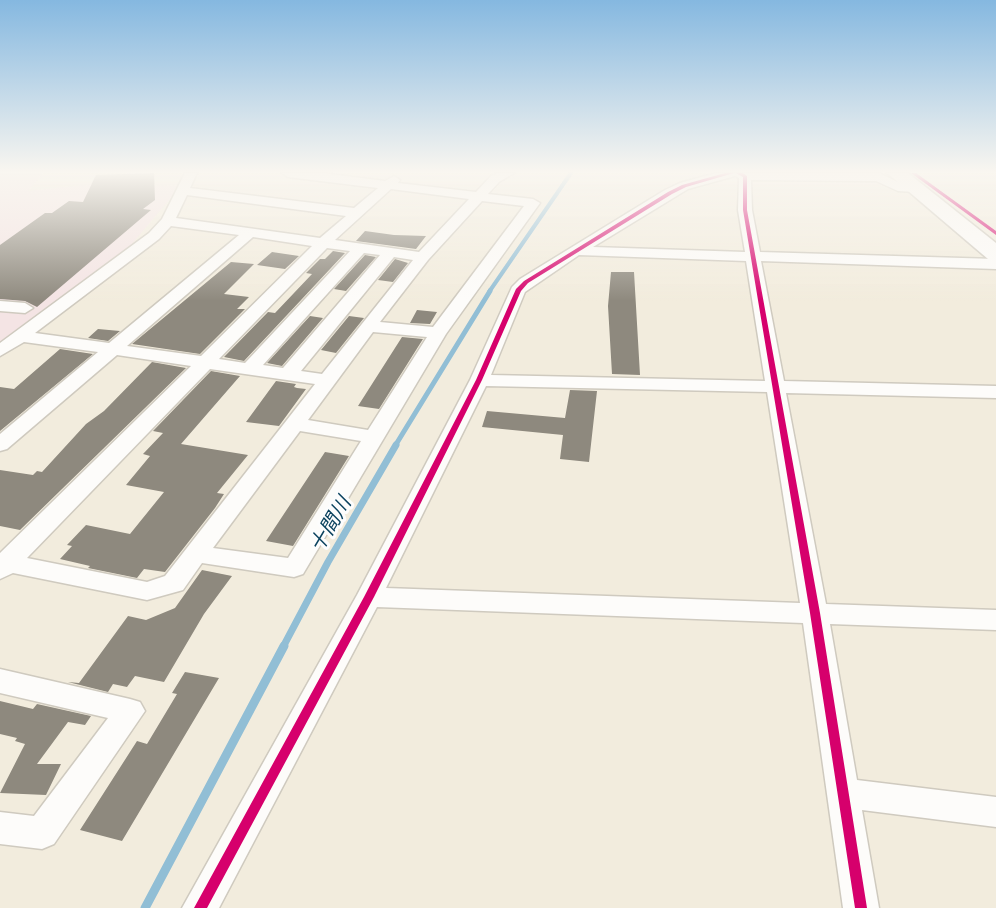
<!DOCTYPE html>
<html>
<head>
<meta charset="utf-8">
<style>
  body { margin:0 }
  canvas { display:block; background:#f2ecdd }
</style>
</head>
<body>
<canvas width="996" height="908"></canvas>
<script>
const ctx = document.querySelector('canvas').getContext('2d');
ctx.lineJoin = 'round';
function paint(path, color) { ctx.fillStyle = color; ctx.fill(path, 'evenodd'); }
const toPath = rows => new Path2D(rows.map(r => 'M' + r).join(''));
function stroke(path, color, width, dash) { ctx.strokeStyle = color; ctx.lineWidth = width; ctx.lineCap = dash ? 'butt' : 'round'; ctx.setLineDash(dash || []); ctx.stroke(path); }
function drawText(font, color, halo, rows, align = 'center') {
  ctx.font = font + ' "Libre Baskerville","Noto Sans JP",serif'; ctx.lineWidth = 6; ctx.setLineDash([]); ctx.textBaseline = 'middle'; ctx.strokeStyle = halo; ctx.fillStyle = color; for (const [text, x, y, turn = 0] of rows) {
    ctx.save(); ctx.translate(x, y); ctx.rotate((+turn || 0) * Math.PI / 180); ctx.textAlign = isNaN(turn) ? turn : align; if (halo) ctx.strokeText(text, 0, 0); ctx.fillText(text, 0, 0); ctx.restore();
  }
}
paint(toPath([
  [0,173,43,173,28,191,84,185,181,186,125,252,0,343]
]), '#f4e4e4');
stroke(toPath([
  [489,292,571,173]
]), '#91bed5', 4);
stroke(toPath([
  [395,446,490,291]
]), '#91bed5', 5);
stroke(toPath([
  [283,647,328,562,396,445]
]), '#91bed5', 7);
stroke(toPath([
  [145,908,284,646]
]), '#91bed5', 9);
paint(toPath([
  [154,173,155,200,143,209,151,210,37,307,25,301,0,299,0,245,45,213,52,213,69,201,83,202,96,175],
  [365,231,394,235,426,236,416,249,356,241],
  [333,251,345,253,244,361,224,357,268,312,275,313,312,274,306,273,320,259,325,259],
  [272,252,299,256,285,269,257,265],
  [365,255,376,257,346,291,334,289],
  [395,259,408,263,393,282,378,280],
  [231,262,254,264,224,294,249,297,237,309,245,309,200,354,132,344],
  [611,272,634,272,640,375,612,374,608,306],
  [417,310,437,312,430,324,410,323],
  [310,316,323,318,282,366,267,363],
  [349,316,364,318,336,353,321,350],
  [98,329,120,331,108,341,88,338],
  [402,337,423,339,379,409,358,406],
  [60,349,93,354,0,431,0,387,14,389],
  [152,362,186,368,20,530,0,526,0,470,33,475,37,471,42,472,86,424,104,411],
  [211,371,240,376,181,444,248,455,217,493,224,494,215,508,165,572,144,569,137,578,88,568,90,566,60,559,72,546,67,545,86,525,130,534,164,492,126,485,150,456,143,454,163,433,153,431],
  [276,381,296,384,294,387,297,388,306,389,279,426,246,422],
  [570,390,597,391,589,462,560,459,563,435,482,427,487,411,565,418],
  [325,452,349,456,293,546,266,541],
  [202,570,232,576,204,614,164,682,135,676,127,687,113,684,108,692,68,682,79,683,128,616,146,620,175,608],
  [185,672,219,678,122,841,80,830,137,741,147,744,177,694,172,693],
  [0,701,33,709,37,704,91,716,85,725,68,722,37,764,61,764,46,795,0,793,25,744,15,741,17,738,0,734]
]), '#8e897e');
const minor = toPath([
  [185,173,197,173,190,188,354,208,378,188,288,177,282,173,322,173,385,181,394,176,400,180,398,183,476,192,491,176,497,173,514,173,499,182,488,194,533,199,540,203,446,334,303,574,294,577,202,563,183,590,147,600,13,573,0,579,0,553,191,366,117,355,7,449,0,451,0,434,98,352,24,342,0,356,0,343,149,233,162,219,185,173],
  [391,189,469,199,419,252,335,240,391,189],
  [187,195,346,216,320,238,176,218,187,195],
  [482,201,524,206,433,327,380,322,428,260,482,201],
  [171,226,239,235,109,343,35,333,159,239,171,226],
  [253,237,312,246,201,356,127,346,253,237],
  [327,248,350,251,245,363,219,359,327,248],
  [364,253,380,255,283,368,263,365,364,253],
  [394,257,413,260,322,374,301,371,394,257],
  [373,332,427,337,368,430,308,420,373,332],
  [210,369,315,384,165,576,147,582,27,558,210,369],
  [300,431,361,441,288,558,213,548,300,431],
  [716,173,879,173,900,183,915,184,921,188,915,192,898,191,876,181,751,180,752,210,760,252,996,259,996,269,761,261,784,381,996,386,996,398,786,393,826,604,996,610,996,630,830,624,857,780,996,797,996,827,862,810,879,908,843,908,803,623,377,607,219,908,182,908,357,595,470,380,512,287,520,279,665,190,680,183,716,173],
  [735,176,739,178,738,210,745,252,593,247,688,189,735,176],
  [579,255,746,261,765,381,491,375,525,292,579,255],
  [486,386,767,392,800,603,386,588,486,386],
  [0,301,25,303,33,308,25,313,0,311,0,301],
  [0,669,130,699,140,702,145,711,54,844,42,849,0,844,0,812,34,816,108,718,0,693,0,669]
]);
const primary = toPath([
  [887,173,908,173,996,243,996,261,988,259,887,173]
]);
stroke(minor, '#cfcabf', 3);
stroke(primary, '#cfcabf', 3);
paint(minor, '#fdfcfa');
paint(primary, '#fdfcfa');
paint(toPath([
  [725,173,734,173,686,187,672,194,528,283,521,291,482,380,374,597,207,908,194,908,364,597,476,380,516,289,524,281,668,192,682,185,725,173],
  [736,173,743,173,747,176,747,210,820,613,867,908,855,908,810,613,743,210,743,177,736,173],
  [911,173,916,173,996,231,996,235,911,173]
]), '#d6006c');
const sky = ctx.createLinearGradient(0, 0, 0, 301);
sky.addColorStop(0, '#85b8e0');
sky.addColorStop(0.57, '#f9f6f0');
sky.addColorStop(1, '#f9f6f000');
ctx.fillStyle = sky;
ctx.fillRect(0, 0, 996, 301);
drawText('italic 20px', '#0c435f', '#fdfdfd', [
  ["十間川",331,525,-59]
]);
</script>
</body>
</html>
